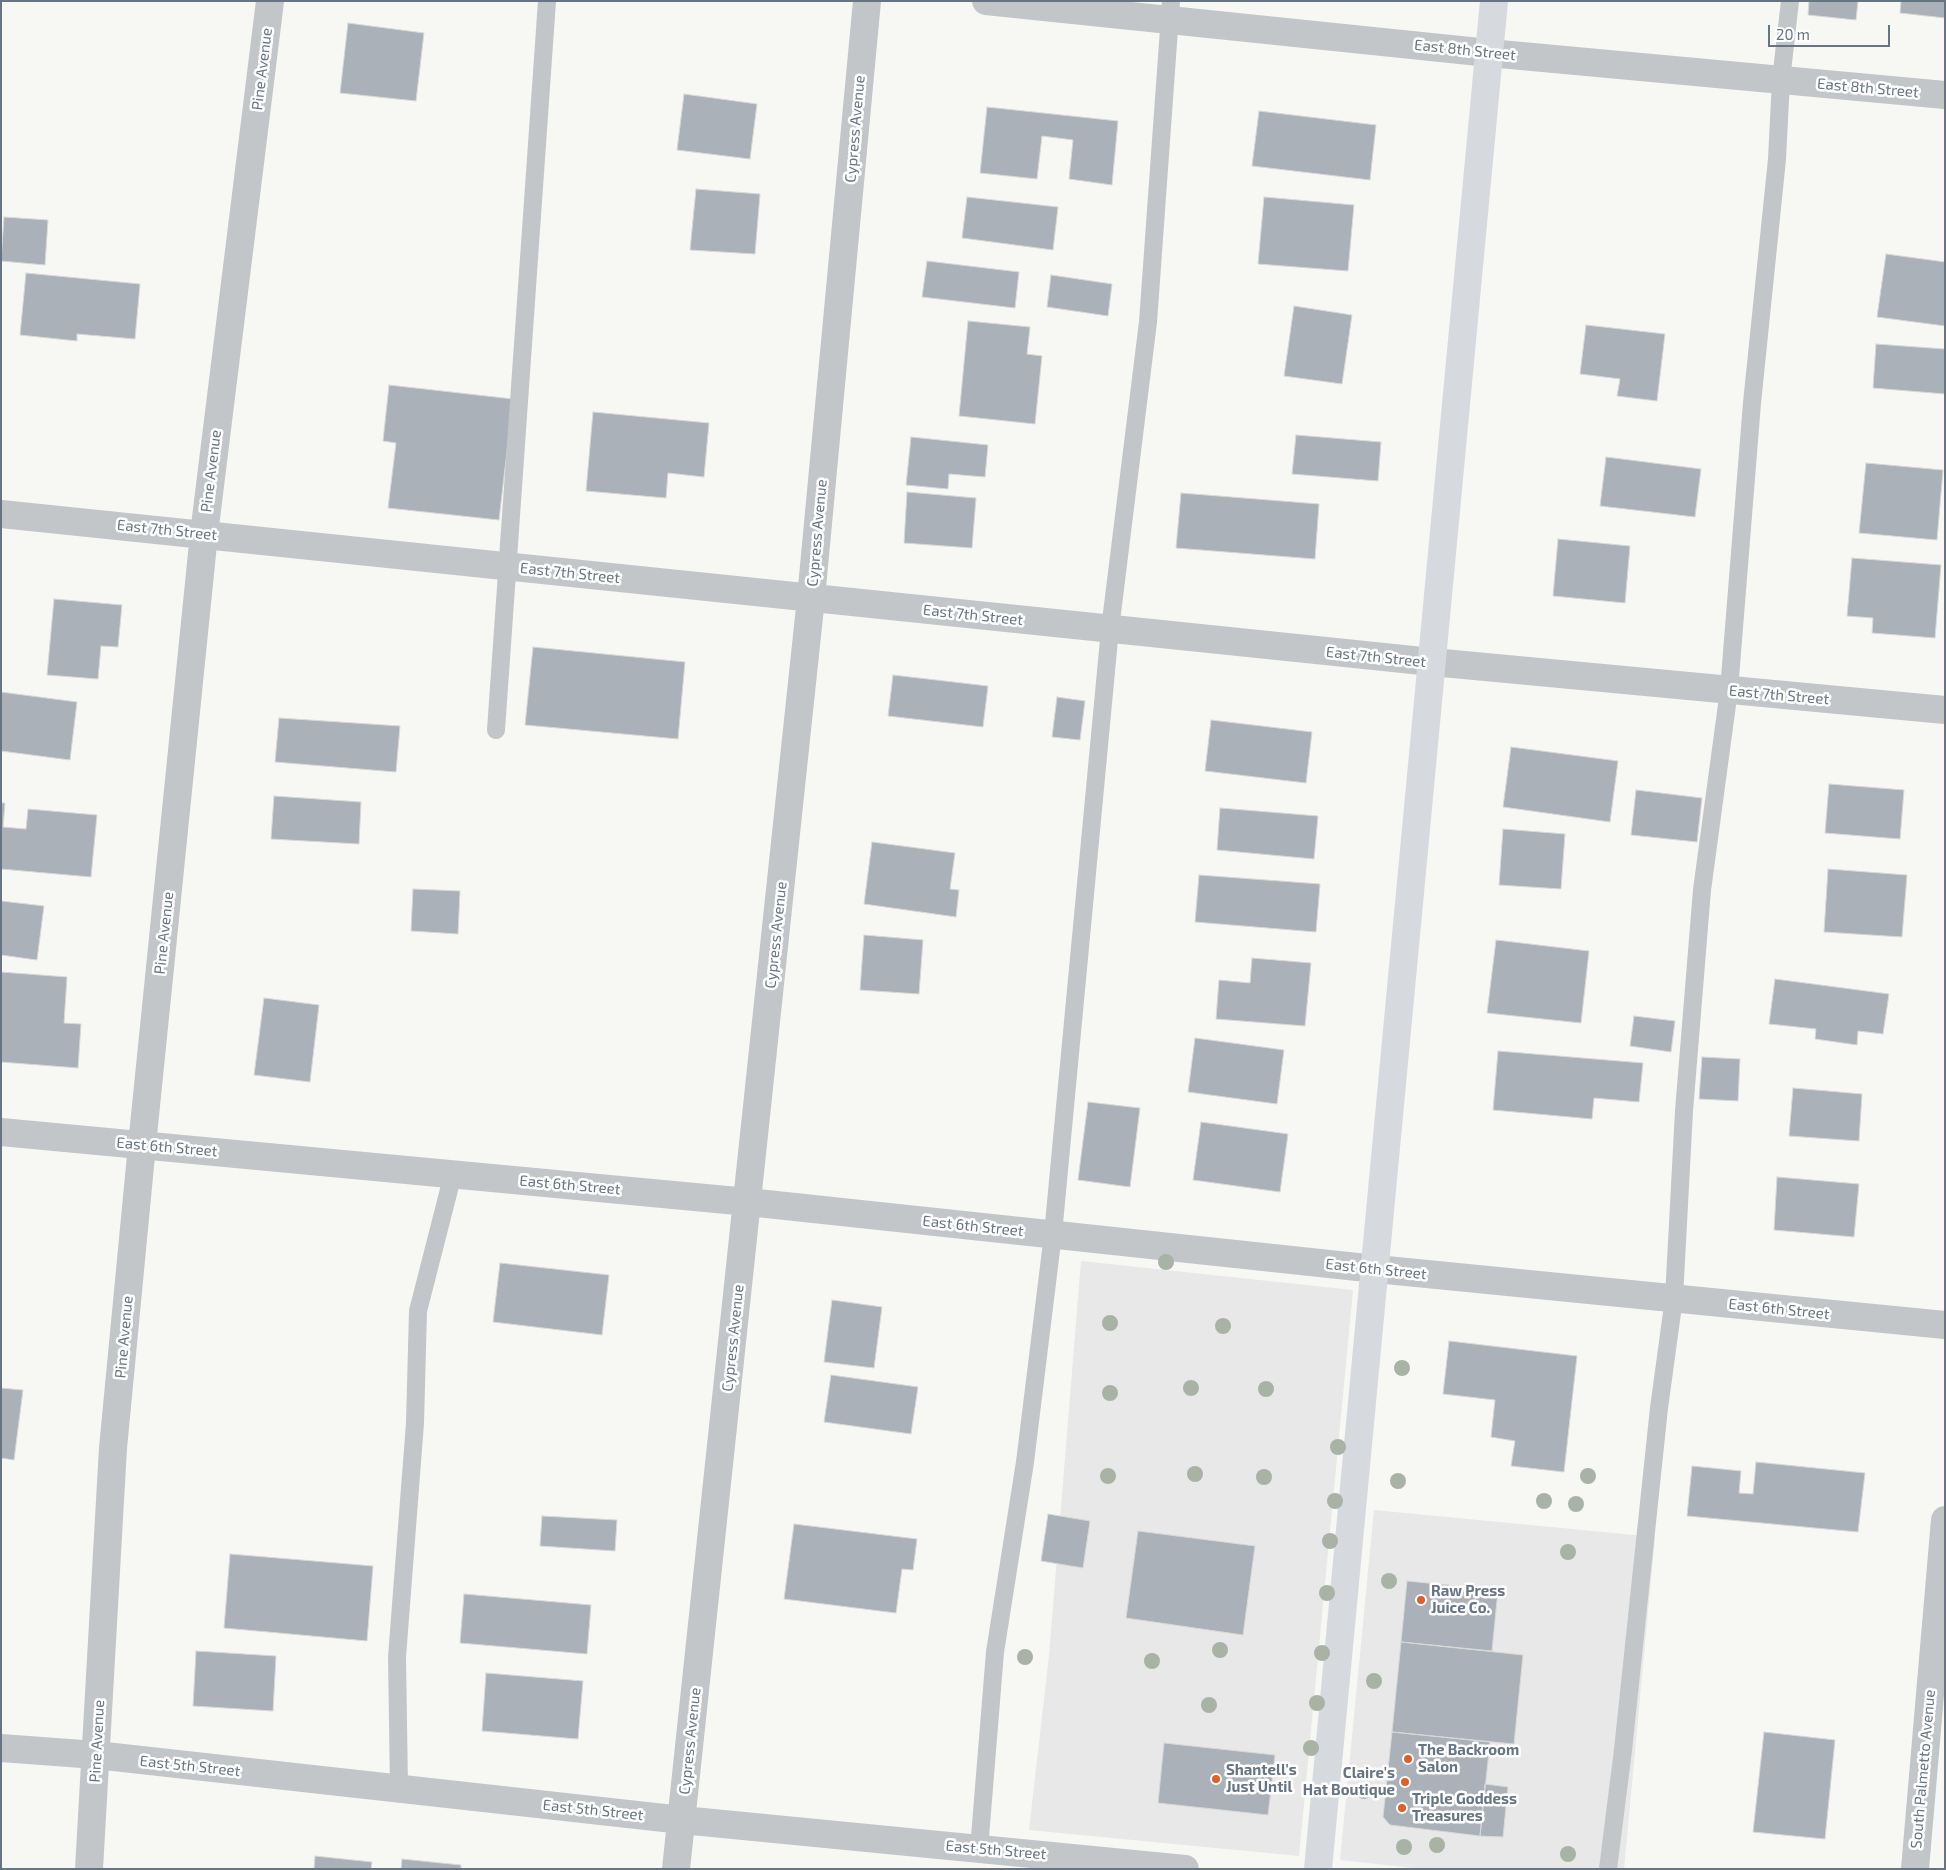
<!DOCTYPE html>
<html>
<head>
<meta charset="utf-8">
<style>
  body { margin:0 }
  #map { position:relative; width:1946px; height:1870px; overflow:hidden; background:#f7f7f4; font-family:"Exo 2",sans-serif }
  canvas { display:block }
  .frame { position:absolute; inset:0; border:2px solid #667584; pointer-events:none }
  .scale { position:absolute; left:1768px; top:25px; width:122px; height:22px; box-sizing:border-box; border:2px solid #667584; border-top:0; padding-left:6px; font-size:15px; line-height:18px; white-space:nowrap; color:#667584; -webkit-text-stroke:4px #fff; paint-order:stroke }
</style>
</head>
<body>
<div id="map">
<canvas width="1946" height="1870"></canvas>
<div class="frame"></div>
<div class="scale">20 m</div>
</div>
<script>
const ctx = document.querySelector('canvas').getContext('2d');
ctx.lineJoin = 'round';
function paint(path, color) { ctx.fillStyle = color; ctx.fill(path, 'evenodd'); }
const toPath = rows => new Path2D(rows.map(r => 'M' + r).join(''));
function stroke(path, color, width, dash) { ctx.strokeStyle = color; ctx.lineWidth = width; ctx.lineCap = dash ? 'butt' : 'round'; ctx.setLineDash(dash || []); ctx.stroke(path); }
function drawText(font, color, halo, rows, align = 'center') {
  ctx.font = font + ' "Exo 2",sans-serif'; ctx.lineWidth = 5; ctx.setLineDash([]); ctx.textBaseline = 'middle'; ctx.strokeStyle = halo; ctx.fillStyle = color; for (const [text, x, y, turn = 0] of rows) {
    ctx.save(); ctx.translate(x, y); ctx.rotate((+turn || 0) * Math.PI / 180); ctx.textAlign = isNaN(turn) ? turn : align; if (halo) ctx.strokeText(text, 0, 0); ctx.fillText(text, 0, 0); ctx.restore();
  }
}
paint(toPath([
  [1081,1261,1353,1290,1299,1856,1029,1830,1049,1656],
  [1374,1510,1655,1537,1624,1869,1423,1869,1340,1860]
]), '#e7e8e7');
const building = toPath([
  [1809,1,1858,1,1856,20,1808,15,1809,1],
  [1901,1,1945,1,1945,18,1900,13,1901,1],
  [348,23,424,33,416,101,340,93,348,23],
  [684,94,757,104,750,159,677,150,684,94],
  [987,107,1118,121,1112,185,1069,179,1073,140,1042,136,1037,179,980,173,987,107],
  [1259,111,1376,125,1370,180,1252,166,1259,111],
  [696,189,760,194,755,254,690,250,696,189],
  [967,197,1058,207,1053,250,962,238,967,197],
  [1264,197,1354,205,1348,271,1258,264,1264,197],
  [4,217,48,220,45,265,1,261,4,217],
  [1886,254,1945,262,1945,326,1877,317,1886,254],
  [927,261,1019,272,1015,308,922,297,927,261],
  [26,273,140,284,135,339,77,334,77,341,20,335,26,273],
  [1051,275,1112,284,1108,316,1047,307,1051,275],
  [1294,306,1352,315,1342,384,1284,376,1294,306],
  [968,321,1030,327,1027,354,1042,356,1035,424,959,416,968,321],
  [1586,325,1665,334,1657,401,1617,396,1620,379,1580,374,1586,325],
  [1876,344,1945,349,1945,394,1873,388,1876,344],
  [389,385,513,399,499,520,388,508,396,443,383,441,389,385],
  [593,412,709,423,704,477,668,473,666,498,586,491,593,412],
  [1296,435,1381,442,1378,481,1292,474,1296,435],
  [911,437,988,445,985,477,949,474,948,489,906,485,911,437],
  [1606,457,1701,469,1695,517,1600,506,1606,457],
  [1866,463,1943,470,1937,540,1859,533,1866,463],
  [907,492,976,498,972,548,904,543,907,492],
  [1181,493,1319,504,1315,559,1176,548,1181,493],
  [1558,539,1630,546,1625,603,1553,596,1558,539],
  [1852,558,1941,565,1935,638,1872,633,1873,618,1847,616,1852,558],
  [54,599,122,605,118,647,101,646,98,679,47,675,54,599],
  [533,647,685,662,678,739,525,725,533,647],
  [893,675,988,686,983,727,888,716,893,675],
  [1,692,77,702,70,760,1,751,1,692],
  [1057,697,1085,701,1080,740,1052,737,1057,697],
  [279,718,400,726,396,772,275,762,279,718],
  [1211,720,1312,732,1306,783,1205,771,1211,720],
  [1511,747,1618,761,1610,822,1503,807,1511,747],
  [1829,784,1904,790,1900,839,1825,833,1829,784],
  [1636,790,1702,798,1697,842,1631,835,1636,790],
  [274,796,361,802,359,844,271,839,274,796],
  [1,803,5,803,3,827,26,829,28,809,97,815,91,877,1,869,1,803],
  [1220,808,1318,816,1314,859,1217,850,1220,808],
  [1503,829,1565,834,1561,889,1499,885,1503,829],
  [872,842,955,853,950,889,959,890,956,917,864,904,872,842],
  [1828,869,1907,875,1902,937,1824,932,1828,869],
  [1199,875,1320,884,1316,932,1195,922,1199,875],
  [413,889,460,891,458,934,411,931,413,889],
  [1,901,44,906,37,960,1,955,1,901],
  [864,935,923,940,919,994,860,990,864,935],
  [1496,940,1589,951,1581,1023,1487,1013,1496,940],
  [1252,958,1311,963,1305,1026,1216,1019,1219,980,1250,983,1252,958],
  [1,972,67,977,64,1023,81,1024,78,1068,1,1062,1,972],
  [1775,979,1889,994,1883,1034,1858,1031,1857,1045,1815,1039,1816,1029,1769,1024,1775,979],
  [264,998,319,1005,310,1082,254,1075,264,998],
  [1634,1016,1675,1021,1671,1052,1630,1046,1634,1016],
  [1195,1038,1284,1050,1277,1104,1188,1092,1195,1038],
  [1498,1051,1643,1063,1639,1102,1594,1098,1592,1119,1493,1110,1498,1051],
  [1702,1057,1740,1059,1738,1101,1699,1099,1702,1057],
  [1793,1088,1862,1094,1859,1141,1789,1136,1793,1088],
  [1088,1102,1140,1108,1130,1187,1078,1180,1088,1102],
  [1201,1122,1288,1134,1280,1192,1193,1180,1201,1122],
  [1777,1177,1859,1184,1854,1237,1774,1230,1777,1177],
  [500,1263,609,1275,602,1335,493,1322,500,1263],
  [832,1300,882,1307,874,1368,824,1362,832,1300],
  [1449,1341,1577,1356,1564,1472,1511,1466,1515,1441,1491,1437,1495,1400,1443,1394,1449,1341],
  [831,1375,918,1387,911,1434,824,1422,831,1375],
  [1,1388,23,1390,14,1460,1,1458,1,1388],
  [1756,1462,1865,1473,1858,1532,1687,1516,1692,1466,1741,1471,1739,1493,1753,1494,1756,1462],
  [1048,1514,1090,1521,1083,1568,1041,1561,1048,1514],
  [542,1516,617,1520,615,1551,540,1546,542,1516],
  [794,1524,917,1539,913,1570,902,1569,896,1613,784,1599,794,1524],
  [1138,1531,1255,1546,1243,1635,1126,1618,1138,1531],
  [230,1554,373,1566,367,1641,224,1628,230,1554],
  [1407,1581,1498,1590,1492,1651,1401,1642,1407,1581],
  [464,1594,591,1605,587,1654,460,1643,464,1594],
  [1401,1642,1523,1655,1514,1744,1392,1732,1401,1642],
  [196,1651,276,1656,273,1711,193,1706,196,1651],
  [486,1673,583,1681,578,1739,482,1731,486,1673],
  [1392,1732,1490,1742,1480,1836,1390,1825,1383,1817,1392,1732],
  [1764,1732,1835,1740,1825,1839,1753,1832,1764,1732],
  [1164,1743,1275,1755,1268,1815,1158,1803,1164,1743],
  [1485,1784,1508,1787,1503,1837,1480,1836,1485,1784],
  [315,1856,372,1862,371,1869,314,1869,315,1856],
  [402,1859,461,1865,461,1869,401,1869,402,1859]
]);
paint(building, '#aab1b8');
stroke(building, '#d8d8d6', 1);
stroke(toPath([
  [496,730,547,1],
  [399,1788,397,1657,415,1423,418,1311,453,1174],
  [979,1849,995,1652,1025,1462,1053,1234,1110,629,1148,322,1171,1],
  [1608,1869,1623,1750,1659,1408,1674,1298,1684,1111,1702,890,1729,690,1752,403,1777,159,1781,80,1790,1]
]), '#c2c6c9', 18);
stroke(toPath([
  [986,1,1489,53,1945,95],
  [1,514,1432,662,1945,710],
  [1,1132,748,1202,1376,1269,1945,1325],
  [1,1748,96,1755,682,1820,1185,1869],
  [89,1869,113,1448,142,1145,204,534,270,1],
  [676,1869,811,598,867,1],
  [1915,1869,1945,1520]
]), '#c2c6c9', 28);
stroke(toPath([
  [1318,1869,1494,1]
]), '#d6dade', 28);
ctx.fillStyle = '#a8b3a5';
for (const [x, y] of [
  [1166,1262],
  [1110,1323],
  [1223,1326],
  [1402,1368],
  [1191,1388],
  [1266,1389],
  [1110,1393],
  [1338,1447],
  [1195,1474],
  [1108,1476],
  [1588,1476],
  [1264,1477],
  [1398,1481],
  [1335,1501],
  [1544,1501],
  [1576,1504],
  [1330,1541],
  [1568,1552],
  [1389,1581],
  [1327,1593],
  [1220,1650],
  [1322,1653],
  [1025,1657],
  [1152,1661],
  [1374,1681],
  [1317,1703],
  [1209,1705],
  [1311,1748],
  [1364,1791],
  [1437,1845],
  [1404,1847],
  [1568,1854]
]) { ctx.beginPath(); ctx.arc(x, y, 8, 0, 2 * Math.PI); ctx.fill(); }
for (const [x, y, r, color] of [
  [1421,1600,5,"#e05f2a"],
  [1408,1759,5,"#e05f2a"],
  [1216,1779,5,"#e05f2a"],
  [1405,1782,5,"#e05f2a"],
  [1402,1808,5,"#e05f2a"]
]) { const dot = new Path2D(); dot.arc(x, y, r, 0, 2 * Math.PI); ctx.fillStyle = color; ctx.fill(dot); stroke(dot, '#fff', 2); }
drawText('15px', '#667584', '#fff', [
  ["East 8th Street",1465,50,6],
  ["Pine Avenue",262,69,-83],
  ["East 8th Street",1868,88,5],
  ["Cypress Avenue",855,129,-85],
  ["Pine Avenue",211,471,-83],
  ["East 7th Street",167,530,6],
  ["Cypress Avenue",817,533,-85],
  ["East 7th Street",570,573,6],
  ["East 7th Street",973,615,6],
  ["East 7th Street",1376,657,6],
  ["East 7th Street",1779,695,5],
  ["Pine Avenue",164,933,-84],
  ["Cypress Avenue",776,935,-84],
  ["East 6th Street",167,1147,5],
  ["East 6th Street",570,1185,5],
  ["East 6th Street",973,1226,6],
  ["East 6th Street",1376,1269,6],
  ["East 6th Street",1779,1309,6],
  ["Pine Avenue",124,1337,-85],
  ["Cypress Avenue",733,1338,-84],
  ["Pine Avenue",97,1741,-87],
  ["Cypress Avenue",690,1741,-84],
  ["East 5th Street",190,1766,6],
  ["South Palmetto Avenue",1923,1769,-85],
  ["East 5th Street",593,1810,6],
  ["East 5th Street",996,1850,5]
]);
drawText('bold 15px', '#667584', '#fff', [
  ["Raw Press",1431,1591],
  ["Juice Co.",1431,1608],
  ["The Backroom",1418,1750],
  ["Salon",1418,1767],
  ["Shantell's",1226,1770],
  ["Just Until",1226,1787],
  ["Claire's",1395,1773,"right"],
  ["Hat Boutique",1395,1790,"right"],
  ["Triple Goddess",1412,1799],
  ["Treasures",1412,1816]
], 'left');
</script>
</body>
</html>
